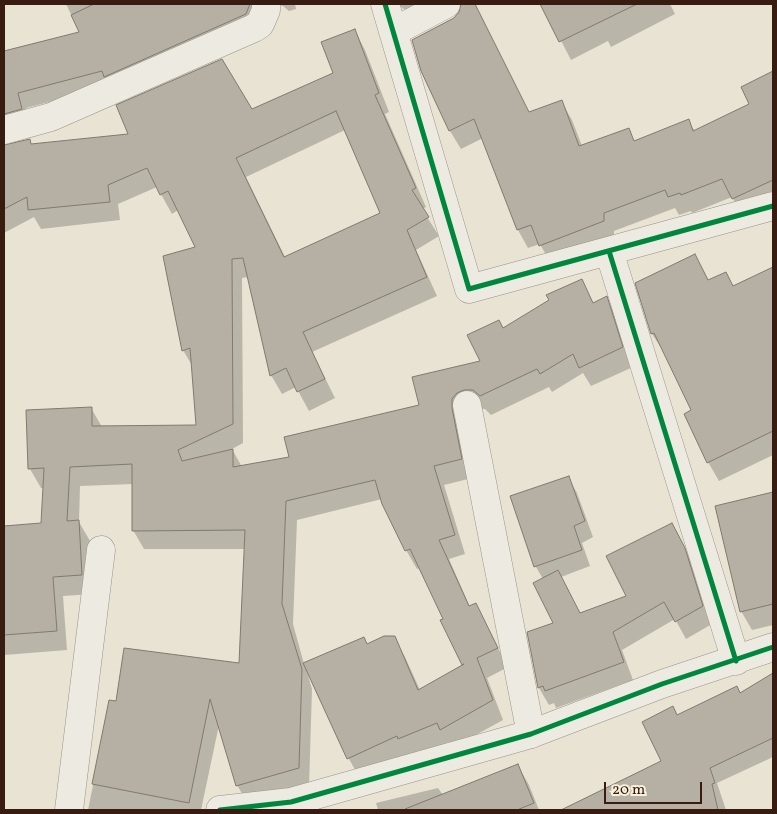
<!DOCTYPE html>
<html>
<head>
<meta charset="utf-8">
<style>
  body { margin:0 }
  #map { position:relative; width:777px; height:814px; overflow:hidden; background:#e8e3d2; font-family:Vollkorn,serif }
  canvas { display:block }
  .frame { position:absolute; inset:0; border:5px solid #381c11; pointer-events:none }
  .scale { position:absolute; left:604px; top:782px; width:98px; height:22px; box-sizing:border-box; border:2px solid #381c11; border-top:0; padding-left:6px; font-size:15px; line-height:18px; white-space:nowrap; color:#381c11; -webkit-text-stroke:4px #f6f0dc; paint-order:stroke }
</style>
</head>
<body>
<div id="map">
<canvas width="777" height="814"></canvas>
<div class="frame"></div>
<div class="scale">20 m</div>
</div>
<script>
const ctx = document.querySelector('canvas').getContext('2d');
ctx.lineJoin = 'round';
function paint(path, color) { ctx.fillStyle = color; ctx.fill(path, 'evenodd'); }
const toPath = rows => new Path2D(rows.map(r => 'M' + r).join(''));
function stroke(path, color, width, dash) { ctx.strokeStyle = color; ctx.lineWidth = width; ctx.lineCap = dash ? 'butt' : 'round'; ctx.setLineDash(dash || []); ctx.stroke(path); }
paint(toPath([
  [66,4,274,4,111,86,26,108,30,124,4,133,4,52,80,33],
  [276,4,295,4,296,9,289,11,283,6],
  [392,4,475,4,529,114,561,101,572,120,582,146,628,129,635,142,688,121,695,131,751,105,742,87,773,72,773,203,743,217,732,197,692,213,691,211,679,215,675,208,614,231,614,240,551,264,540,244,528,248,518,230,483,138,461,149,450,131,422,71,462,8,457,6,414,27,404,9,401,7,394,7],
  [542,4,670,4,675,14,611,47,608,41,571,60],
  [355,31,365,50,389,112,385,114,426,207,422,209,439,236,416,250,437,296,312,352,335,398,309,411,296,387,282,394,271,375,248,277,242,278,243,443,232,449,242,467,291,458,421,406,482,362,503,330,581,280,594,304,606,298,617,317,633,367,591,386,583,373,552,392,549,387,491,415,485,409,475,408,472,478,444,485,465,554,449,559,470,607,475,604,508,667,487,678,503,720,452,748,449,742,410,757,409,754,384,766,357,773,346,754,308,672,307,672,312,689,309,787,248,804,237,785,219,725,201,810,88,810,110,701,117,703,241,664,245,549,144,549,133,530,133,484,80,486,79,522,90,541,93,594,63,596,67,650,4,655,4,527,43,524,44,488,41,488,30,469,91,408,102,427,197,426,193,367,183,350,196,248,178,210,172,214,157,187,118,204,120,220,41,229,34,217,4,233,4,146,29,140,32,145,130,135,251,111,334,73],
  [345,130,382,214,285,257,246,177],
  [382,499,406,550,417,569,421,568,444,620,442,621,464,665,420,690,405,657,394,638,304,664,293,624,297,520],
  [695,255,709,281,733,288,773,269,773,455,719,481,708,462,692,411,664,352,652,334,637,283],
  [568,477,577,493,593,537,582,543,590,566,561,577,580,614,628,597,682,542,694,567,712,624,686,639,675,619,622,650,633,680,556,708,554,703,549,705,539,688,529,633,555,624,543,579,536,567,512,497],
  [773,493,773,625,752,630,741,611,716,507],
  [773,675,773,757,717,783,726,810,592,810,586,799,662,762,677,716,740,694],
  [518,766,529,785,539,810,378,810,376,803,438,788,443,795]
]), '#0003');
const building = toPath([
  [94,4,250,4,246,14,104,77,102,71,18,93,22,109,4,114,4,51,79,32,71,15,94,4],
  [461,4,475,4,529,112,562,100,579,146,629,128,634,141,689,119,693,131,749,104,741,87,773,71,773,180,732,199,722,179,681,195,680,193,668,197,665,190,604,213,604,221,539,246,531,225,517,230,474,119,449,131,421,71,412,40,454,18,459,12,461,4],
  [540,4,637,4,559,42,540,4],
  [355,29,379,93,375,95,416,188,412,190,429,217,407,230,427,277,303,332,325,379,297,392,286,368,270,376,243,258,232,259,233,424,178,450,182,461,233,449,233,467,289,457,284,437,419,405,412,377,480,361,467,335,499,320,503,328,549,300,546,295,582,279,593,303,607,296,623,347,579,368,573,354,540,374,537,369,480,396,473,390,464,390,457,393,452,399,452,408,462,459,434,466,455,535,439,540,469,606,476,603,498,648,477,658,493,700,440,730,437,723,398,739,397,736,347,759,303,663,364,637,367,644,384,636,395,636,418,690,464,664,462,665,440,620,443,619,410,549,405,551,382,504,375,480,286,501,282,604,302,669,299,768,236,786,210,699,189,803,92,784,109,700,116,701,124,648,239,663,245,530,132,531,132,464,70,467,67,521,79,520,82,575,53,577,57,631,4,635,4,526,41,523,44,468,28,469,26,410,92,407,92,426,196,425,190,348,182,351,163,256,195,247,168,191,160,195,147,168,108,185,110,202,28,210,27,197,4,209,4,145,30,139,31,144,128,134,116,105,222,59,252,109,333,73,321,42,355,29],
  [336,111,380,213,284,257,236,158,336,111],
  [695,254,708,280,726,272,733,286,773,267,773,431,707,463,684,414,691,410,654,333,651,334,635,283,695,254],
  [569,476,585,521,574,526,582,550,534,567,510,496,569,476],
  [773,492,773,604,740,612,715,506,773,492],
  [672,523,685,548,703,606,675,622,664,602,613,632,624,662,545,691,543,686,538,688,527,632,553,623,533,583,558,570,580,613,626,596,606,556,672,523],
  [773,673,773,738,710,768,715,783,712,784,718,810,561,810,661,761,642,722,673,706,677,715,737,686,740,693,773,673],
  [518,764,534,803,517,810,405,810,405,809,518,764]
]);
paint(building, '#b5afa4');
stroke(building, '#80796f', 1);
const minor = toPath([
  [385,4,469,289,773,206],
  [393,32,446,4],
  [4,130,51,117,254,28,260,24,266,10,266,4],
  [609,251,736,661],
  [467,405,531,734],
  [69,810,101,550]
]);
const tertiary = toPath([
  [220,810,291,802,531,734,662,684,773,647]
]);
stroke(minor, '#999388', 29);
stroke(tertiary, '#999388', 29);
stroke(minor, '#edeae1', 28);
stroke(tertiary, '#edeae1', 28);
stroke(toPath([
  [385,4,469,289,773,206],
  [609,251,736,661],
  [220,810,291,802,531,734,662,684,773,647]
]), '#00873e', 5);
</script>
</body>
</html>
